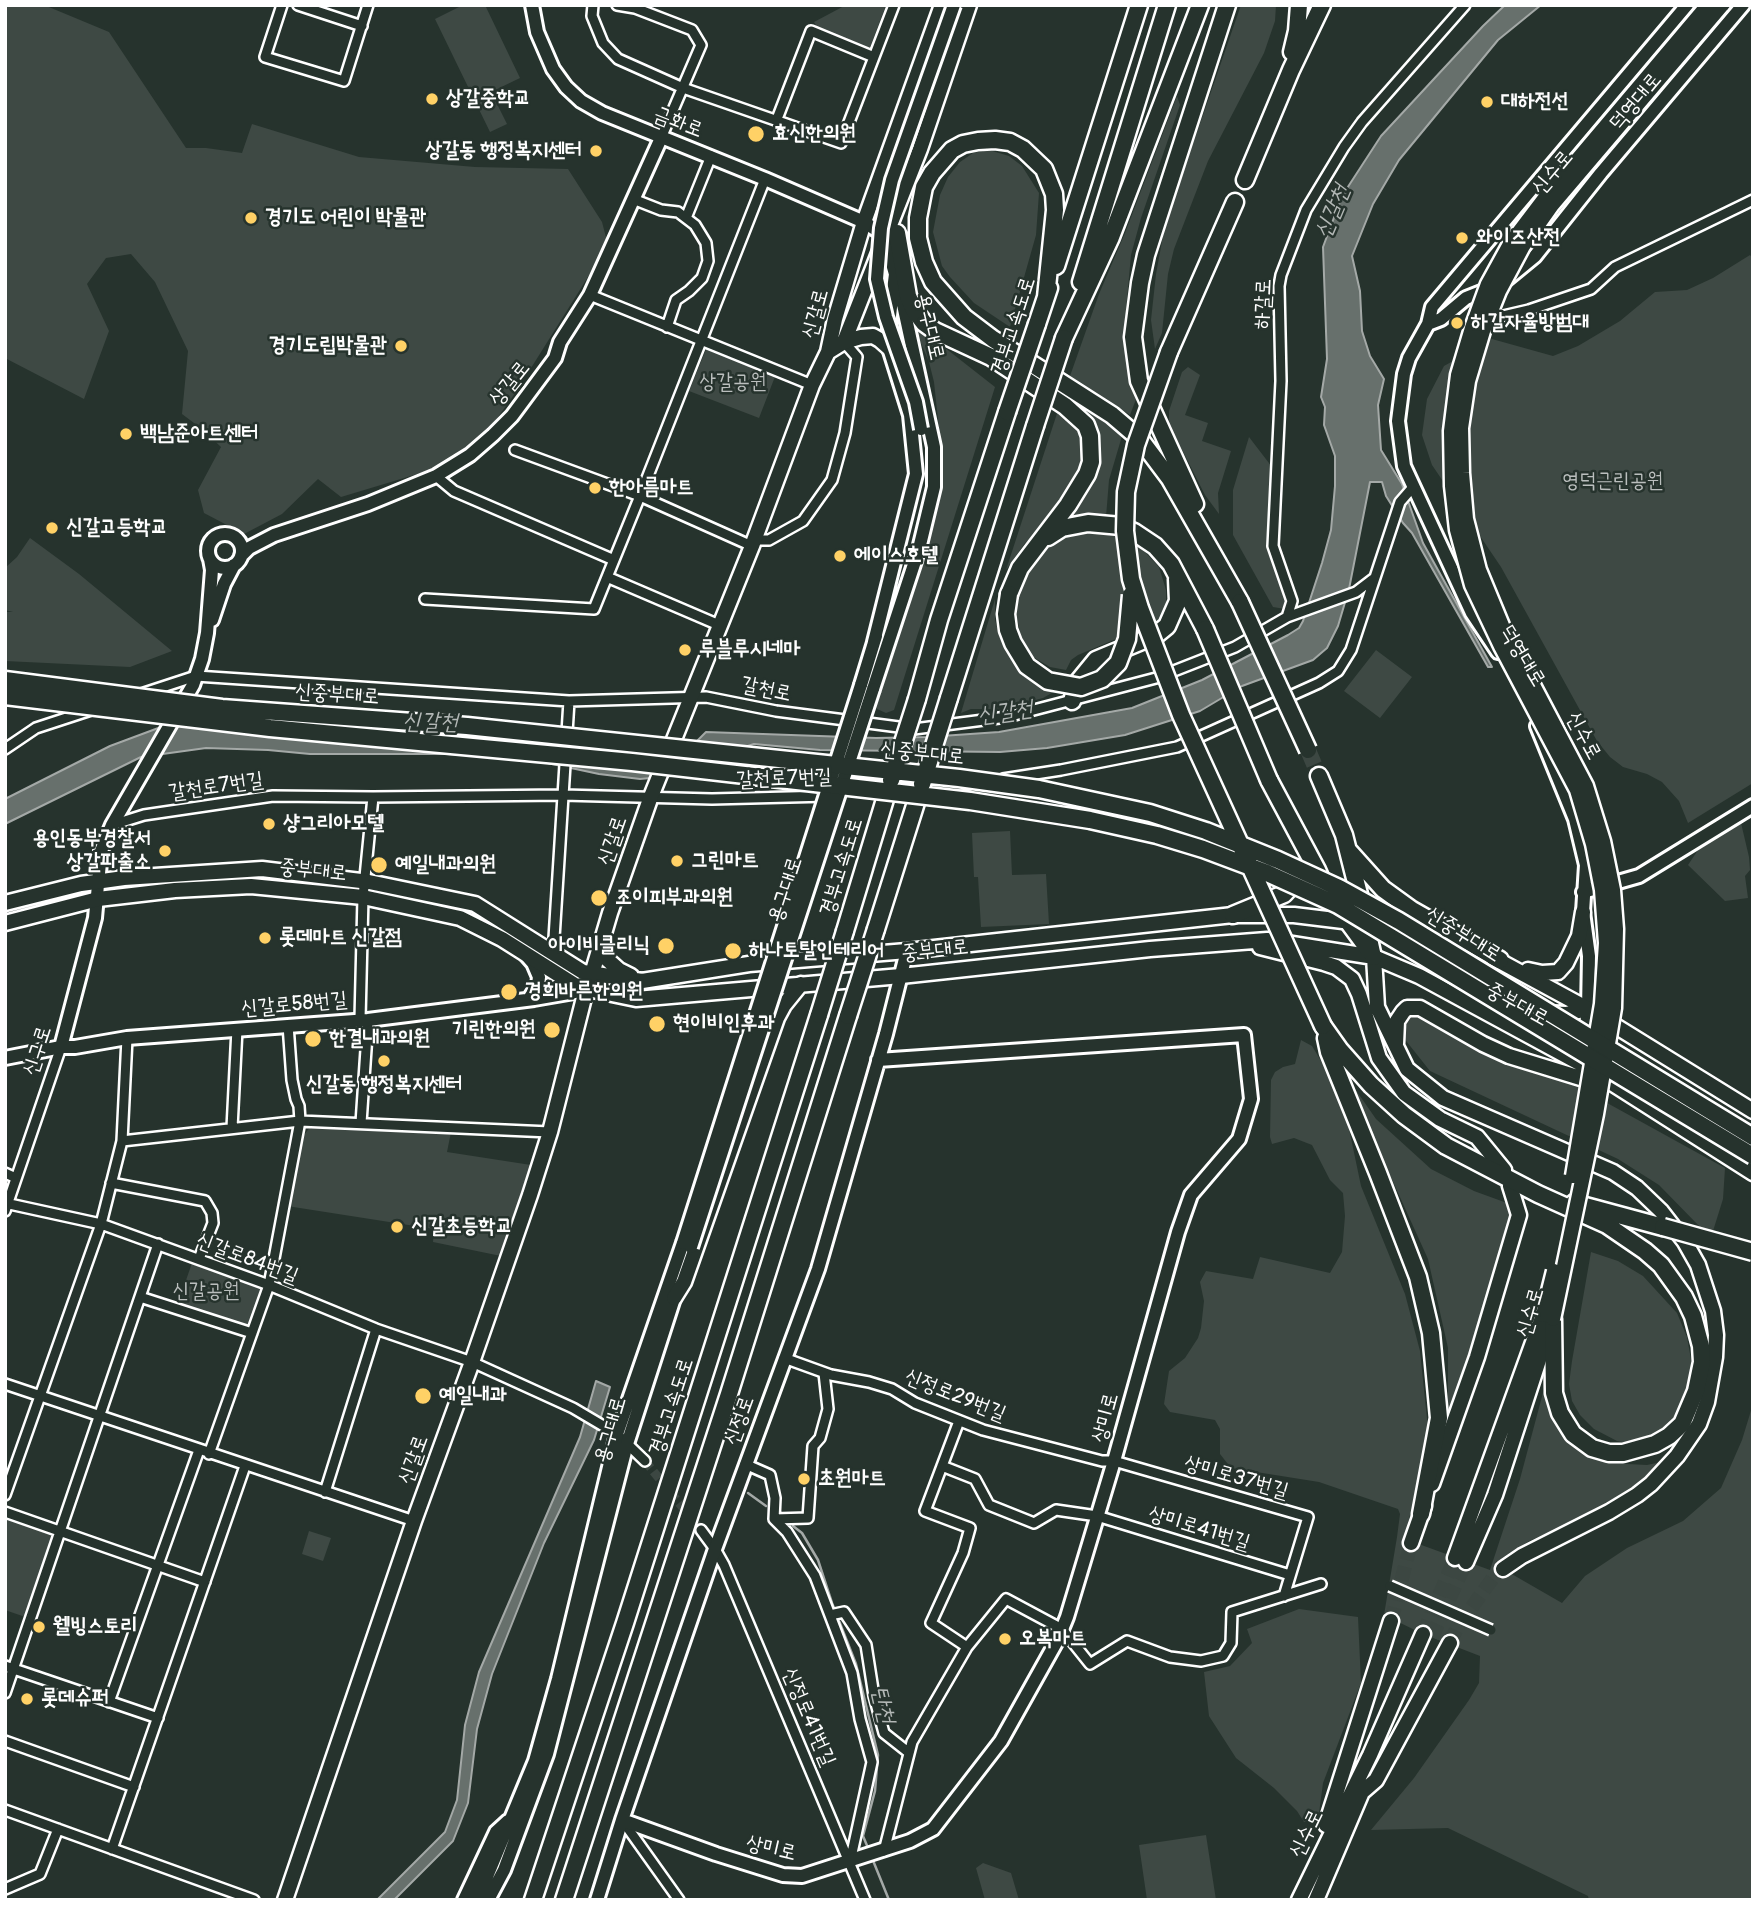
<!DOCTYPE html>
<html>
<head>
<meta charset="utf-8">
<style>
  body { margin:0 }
  #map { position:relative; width:1758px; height:1905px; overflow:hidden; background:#26332d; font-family:Pangolin,sans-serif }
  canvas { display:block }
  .frame { position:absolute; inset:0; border:7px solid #fff; pointer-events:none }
</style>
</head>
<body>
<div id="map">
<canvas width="1758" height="1905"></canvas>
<div class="frame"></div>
</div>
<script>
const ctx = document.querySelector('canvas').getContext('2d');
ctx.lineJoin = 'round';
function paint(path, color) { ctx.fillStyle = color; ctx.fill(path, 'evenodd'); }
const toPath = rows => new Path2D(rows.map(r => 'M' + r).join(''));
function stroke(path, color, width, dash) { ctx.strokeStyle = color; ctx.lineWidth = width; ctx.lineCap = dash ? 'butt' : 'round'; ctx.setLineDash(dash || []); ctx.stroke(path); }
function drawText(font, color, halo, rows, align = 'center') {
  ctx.font = font + ' Pangolin,"Poor Story",sans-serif'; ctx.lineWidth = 5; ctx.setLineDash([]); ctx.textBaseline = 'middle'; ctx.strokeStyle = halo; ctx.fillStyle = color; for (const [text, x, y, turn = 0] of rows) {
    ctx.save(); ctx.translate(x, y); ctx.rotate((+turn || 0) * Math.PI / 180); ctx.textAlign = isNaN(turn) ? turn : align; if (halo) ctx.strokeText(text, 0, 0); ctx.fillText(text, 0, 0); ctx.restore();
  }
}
paint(toPath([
  [5,5,44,5,109,32,186,148,206,148,242,153,252,124,359,157,475,167,568,169,602,222,608,245,516,392,485,435,434,469,341,497,318,479,282,514,244,534,204,513,198,490,221,447,202,429,182,414,188,351,155,282,131,254,106,258,87,284,109,331,84,399,5,358],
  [463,5,485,5,520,78,491,92,507,124,490,132,435,19],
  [846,5,886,5,869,50,818,29,814,22],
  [1241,5,1276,5,1275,21,1264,53,1208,161,1174,249,1168,274,1162,333,1155,349,1151,320,1156,274,1165,225],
  [1177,96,1180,105,1141,218,1131,255,1126,310,1128,340,1138,394,1130,415,1070,376,1099,294,1125,233],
  [989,150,1009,156,1022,166,1039,193,1036,235,1010,327,974,303,950,277,942,266,933,232,940,195,948,177,960,162,973,153],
  [1750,255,1753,259,1753,783,1688,823,1679,801,1662,782,1647,774,1623,767,1610,757,1597,741,1501,567,1432,465,1422,435,1427,399,1444,366,1492,339,1553,356,1578,346,1620,321,1655,292,1687,290,1713,278],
  [912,322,995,387,894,710,886,713,877,709,875,704,932,527,940,478,941,448,934,382,929,362],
  [707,347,776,374,759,418,689,391],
  [1188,367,1200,375,1185,415,1208,423,1202,441,1231,451,1218,493,1219,514,1205,495,1169,424,1169,411,1182,372],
  [1064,392,1122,436,1109,480,1106,517,1043,530,1025,543,1006,570],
  [1249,437,1272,467,1266,547,1274,569,1291,600,1285,609,1273,607,1233,535,1233,490],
  [1087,531,1119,534,1134,540,1159,567,1166,590,1166,604,1160,619,1154,623,1078,655,1071,660,1066,670,1050,667,1033,657,1021,637,1016,613,1020,591,1026,572,1048,547,1065,535],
  [30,538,79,574,172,651,130,667,5,661,5,612,13,612,5,610,5,568,17,557],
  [995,599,995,620,1001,641,1014,664,1029,680,1057,690,1043,698,1020,704,995,709,971,709,961,713],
  [1376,650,1412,677,1380,718,1344,691],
  [1741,823,1749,857,1750,870,1745,876,1748,898,1725,901,1688,865,1698,850],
  [1010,831,1012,875,1046,874,1049,924,981,927,978,877,974,877,972,833],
  [1413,1008,1580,1088,1725,1168,1723,1199,1713,1231,1700,1227,1659,1185,1618,1159,1430,1071,1403,1037,1404,1018],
  [1301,1040,1312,1046,1334,1082,1347,1119,1361,1186,1405,1294,1420,1351,1428,1428,1405,1539,1490,1570,1520,1479,1544,1389,1548,1383,1558,1415,1608,1459,1627,1464,1647,1465,1666,1461,1659,1478,1603,1509,1529,1541,1496,1562,1503,1569,1562,1603,1585,1576,1627,1548,1683,1521,1721,1488,1742,1440,1753,1404,1753,1900,1589,1900,1588,1896,1448,1828,1371,1830,1414,1778,1469,1700,1479,1683,1480,1656,1423,1634,1384,1615,1397,1537,1400,1514,1398,1509,1319,1482,1231,1468,1220,1454,1220,1429,1215,1420,1170,1412,1164,1404,1169,1371,1185,1358,1198,1338,1201,1328,1204,1301,1200,1282,1206,1271,1253,1279,1260,1257,1330,1273,1342,1252,1345,1216,1343,1193,1330,1180,1312,1145,1294,1138,1272,1144,1270,1137,1271,1080,1275,1072,1283,1067,1295,1064],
  [1353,1086,1376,1119,1431,1169,1474,1191,1507,1203,1510,1217,1492,1293,1448,1419,1448,1348,1428,1259,1375,1142],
  [311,1126,451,1132,447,1152,531,1165,501,1256,433,1242,434,1229,287,1206,300,1140],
  [1591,1252,1618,1261,1643,1276,1677,1313,1687,1337,1695,1382,1683,1420,1639,1445,1617,1441,1594,1429,1580,1415,1572,1401,1569,1384,1572,1361],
  [192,1263,266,1288,250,1329,177,1306],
  [5,1512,61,1531,31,1619,5,1610,7,1588,5,1587],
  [309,1531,331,1538,323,1561,302,1554],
  [1299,1609,1358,1617,1361,1683,1323,1783,1318,1821,1304,1822,1297,1811,1274,1788,1236,1758,1209,1716,1204,1672,1230,1666,1252,1643,1247,1629],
  [1206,1835,1216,1900,1147,1900,1139,1845],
  [983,1863,1011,1873,1019,1900,985,1900,976,1868]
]), '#3e4944');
const water = toPath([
  [1505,5,1541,5,1498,40,1399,160,1373,204,1352,256,1360,291,1362,331,1370,356,1384,379,1378,405,1381,450,1402,484,1423,543,1492,667,1488,667,1412,533,1403,523,1386,496,1382,482,1370,482,1349,589,1338,626,1327,648,1313,660,1242,686,1200,711,1125,735,1047,748,1000,752,820,750,754,744,713,757,693,774,640,779,599,774,524,758,447,754,310,754,268,750,206,748,141,757,5,824,5,799,110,746,161,727,197,725,243,730,258,736,355,737,362,729,506,743,514,738,526,744,533,738,551,750,650,759,662,750,687,751,706,732,876,738,927,737,999,732,1132,708,1202,680,1288,635,1299,628,1303,621,1322,563,1331,530,1335,486,1335,456,1324,425,1325,407,1321,397,1327,359,1323,247,1342,196,1381,136,1483,26,1505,5],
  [596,1381,610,1387,594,1440,544,1543,492,1674,477,1729,468,1803,453,1841,394,1900,377,1900,445,1832,457,1800,465,1725,479,1672,580,1437,596,1381]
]);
paint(water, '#67706c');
stroke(water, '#a4a9a7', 2);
stroke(toPath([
  [748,1493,766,1506],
  [793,1526,802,1533,818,1560,832,1603,856,1664,878,1755,875,1791,863,1836,868,1848],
  [872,1858,889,1900]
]), '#a4a9a7', 2.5);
stroke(toPath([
  [645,1461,701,1530]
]), '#3c4742', 9, [9, 4.5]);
stroke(toPath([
  [1391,1621,1411,1543],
  [1423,1634,1455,1558],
  [1432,1637,1466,1562],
  [1450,1643,1457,1628,1495,1575,1503,1569]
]), '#3c4742', 14, [14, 7]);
stroke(toPath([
  [1308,750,1319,776]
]), '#3c4742', 16, [16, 8]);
const street = toPath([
  [282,5,265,57,344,81,368,5],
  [298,5,362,26],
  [593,5,592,16,603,43,618,59,683,88,841,143,874,57],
  [617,5,635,8,692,30,701,45,661,138],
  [777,119,811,31,874,57,894,5],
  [633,199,661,210,678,212,695,225,706,243,708,261,702,278,689,291,676,300,667,327],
  [686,218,711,156],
  [590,295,812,385],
  [1486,320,1529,310,1591,289,1615,267,1753,200],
  [515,450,640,496,765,179],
  [436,476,454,491,614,560],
  [754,540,769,540,803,521,832,480,845,433,857,357,844,342],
  [607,577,719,625],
  [425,599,594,609,640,496,752,546],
  [1287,617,1292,601,1273,546,1281,381,1279,286,1281,275,1306,210,1344,147,1362,122,1465,5],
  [141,694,196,676,569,701,706,697,776,711,914,729,1007,717,1156,678,1235,647,1287,617,1356,592,1373,579],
  [5,749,36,728,91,710],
  [1003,779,1061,770,1177,747,1319,683,1338,671,1351,650,1400,502,1414,486],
  [919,789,968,784],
  [112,825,144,815,273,796,373,797,563,795,712,799,828,796],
  [553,954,569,701],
  [360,1019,363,897,373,797],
  [361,1123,368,1020],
  [232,1128,237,1029],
  [122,1141,300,1121,550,1132],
  [5,1173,16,1178],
  [111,1183,205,1201,212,1213,213,1223,199,1259],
  [5,1203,101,1224,269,1285,376,1329,472,1362,573,1408,617,1434,645,1461],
  [5,1211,61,1047],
  [140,1297,252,1333],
  [784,1358,831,1375,869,1382,892,1389,915,1403,983,1430,1102,1461,1114,1461,1308,1517,1284,1596],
  [5,1384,414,1521],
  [959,1421,925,1511,970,1528,963,1553,931,1623,967,1647],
  [209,1454,269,1285,300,1121,299,1106,296,1099,292,1080,288,1025],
  [745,1464,770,1475,775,1498,774,1519,787,1532,815,1576,852,1673,860,1719,872,1762,850,1862],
  [942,1466,975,1479,989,1505,1034,1523,1056,1510,1097,1516,1290,1575],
  [325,1492,376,1329],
  [5,1495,101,1224,122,1141,127,1038],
  [5,1512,205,1582],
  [774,1519,808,1518,813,1446,820,1438,828,1409,824,1373],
  [701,1530,715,1549,724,1565,865,1900],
  [830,1615,844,1612,866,1645,874,1696,884,1733,908,1752],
  [5,1666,158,1718],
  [5,1693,158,1244],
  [109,1702,199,1450],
  [5,1741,134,1787],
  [5,1810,254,1900],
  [622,1820,679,1900],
  [112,1849,245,1466],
  [884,1851,912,1742,967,1647,1006,1599,1062,1629,1090,1664,1127,1641,1170,1657,1201,1661,1223,1656,1231,1643,1232,1612,1321,1584],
  [5,1889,40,1874,58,1829]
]);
const secondary = toPath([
  [532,5,537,32,553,69,566,87,581,101,602,113,765,179,864,222,884,235,895,274,889,324,889,348,910,415,916,474,874,642],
  [1507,279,1535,256,1601,173,1743,5],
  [1428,324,1441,319,1466,298,1491,288],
  '208 551a17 17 0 1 1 34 0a17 17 0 1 1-34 0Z',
  [241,556,249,548,274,535,368,504,436,476,470,455,493,435,512,416,555,358,560,342,590,295,600,273,661,138],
  [212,620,224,584,234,565],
  [1498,652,1472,613,1404,466,1398,421,1404,374,1409,358,1428,324,1432,307,1687,5],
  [861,685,876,636],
  [873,689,919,549,934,487,934,447,899,286],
  [1537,726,1575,819,1586,865,1583,912,1589,956,1588,1009,1584,1041],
  [1583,892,1639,876,1753,806],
  [526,955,533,963,539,977,538,985,529,999],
  [61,1047,95,918,101,851,112,825,193,685,202,659,207,633,212,570,210,559],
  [5,1058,61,1047,75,1047,127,1038,368,1020,534,999,586,990,592,974],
  [622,1820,716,1854,783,1875,802,1876,910,1841,933,1829,1001,1741,1058,1639,1067,1617,1114,1461,1178,1232,1191,1195,1239,1139,1251,1099,1244,1035,878,1060],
  [464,1900,496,1832,508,1821],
  [475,1900,486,1879,535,1761,558,1679,617,1434,683,1243],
  [488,1900,504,1870,547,1754,627,1444,677,1289],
  [597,1900,622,1820,715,1549,818,1269,886,1034,907,951]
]);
const primary = toPath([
  [844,342,861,337,873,336,880,340,889,348],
  [828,352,844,342,920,149,969,5],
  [5,903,81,884,124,878,262,869,369,882,475,904,583,972,642,981,749,964,907,951,1233,915,1294,915,1400,928,1445,937,1460,944],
  [5,923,98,899,175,890,251,886,363,897,460,918,502,939,578,987,636,999,901,976,1150,949,1267,940,1374,957,1419,976,1585,1066,1753,1173],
  [1367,925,1374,957,1377,1007,1407,1069,1443,1098,1613,1172,1637,1188,1661,1211,1685,1242,1698,1265,1713,1311,1716,1335,1715,1357,1707,1402,1699,1424,1677,1456,1651,1484,1637,1495,1609,1512,1522,1556,1503,1569],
  [1260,947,1324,963,1336,967,1352,979,1359,994,1379,1058,1404,1093,1440,1119,1477,1137,1504,1170],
  [599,952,619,970,631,976],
  [1492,957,1588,1009,1753,1111],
  [1528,970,1542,973,1558,972,1566,963,1579,936,1583,912],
  [592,974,610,913,650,799,752,546,812,385,828,352,835,319,864,222,942,5],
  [1512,1007,1541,1013,1566,1014,1588,1009],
  [1396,1044,1397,1021,1403,1012,1407,1008,1420,1008,1483,1044,1509,1056,1600,1084],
  [674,1298,684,1282,777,1018,784,1005,801,984],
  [1432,1484,1477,1357,1519,1215,1510,1186],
  [1411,1543,1424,1506],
  [1455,1558,1543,1315],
  [1466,1562,1495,1495,1551,1323],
  [1361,1793,1376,1780,1450,1643],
  [1326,1825,1391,1621],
  [285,1900,414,1521,472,1362,530,1195,550,1132,586,990],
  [1299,1900,1370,1755,1423,1634],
  [1316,1900,1362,1792]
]);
const highway = toPath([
  [1292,52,1297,31,1299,5],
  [1245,180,1291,70,1322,5],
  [897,233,908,296,914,310,924,323,935,331,991,357,1065,406,1086,425,1090,436,1091,462,1087,474,1068,505,1020,568,1009,594],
  [1056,266,1139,5],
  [1081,282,1167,5],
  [1046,297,1055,210,1054,194,1044,169,1023,149,1010,142,995,140,978,141,963,144,952,150,932,173,924,187,918,218,918,238,924,262,933,282,964,317,993,339,1112,415,1140,439,1170,479,1240,602],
  [1037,324,1049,288],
  [1064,338,1111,237,1200,5],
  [1169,352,1235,202],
  [1195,504,1139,381,1133,337,1140,283,1146,255,1227,5],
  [1048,537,1062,528,1088,523,1121,526,1134,532,1155,546,1171,564,1205,629],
  [949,698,1035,426],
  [917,699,939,620,1007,412],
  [1072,701,1078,682,1096,660,1156,635,1167,626,1178,601,1177,579],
  [1319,776,1344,835,1363,910],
  [1269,780,1317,870,1332,904,1349,923,1374,957],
  [1348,850,1383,889,1412,910,1500,960],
  [1233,915,1284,894,1296,881,1299,873],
  [876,929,919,793],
  [845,931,886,796],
  [1323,1026,1340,1050,1371,1085,1404,1115,1446,1146,1538,1194,1607,1225,1645,1251,1661,1265,1684,1297,1693,1316,1701,1346,1702,1362,1696,1391,1682,1424,1669,1436,1655,1444,1623,1453,1609,1453,1592,1448,1573,1434,1560,1413,1554,1393,1553,1319],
  [1326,1038,1329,1052,1378,1173,1418,1277,1431,1333,1439,1418,1421,1514],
  [1574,1203,1663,1227],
  [533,1900,625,1623,819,1015],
  [564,1900,729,1394,848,1016]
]);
stroke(street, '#fff', 14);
stroke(secondary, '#fff', 18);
stroke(primary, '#fff', 19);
stroke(highway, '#fff', 21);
stroke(street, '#26332d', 9);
stroke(secondary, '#26332d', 12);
stroke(primary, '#26332d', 14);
stroke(highway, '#26332d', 16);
const streetBridge = toPath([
  [1390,1586,1491,1630]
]);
const secondaryBridge = toPath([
  [921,429,916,402,886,317,877,279,881,228,892,180,954,5],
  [683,1243,861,685],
  [691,1247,873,689]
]);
const primaryBridge = toPath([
  [1573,1176,1602,1004,1606,943,1602,890,1593,844,1577,790,1501,646,1472,585,1457,530,1452,486,1451,431,1458,375,1472,328,1488,284,1510,244,1545,198,1708,5],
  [1543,1315,1554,1271],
  [1553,1319,1596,1114,1614,1008,1616,929,1613,890,1603,841,1586,786,1503,628,1479,570,1466,519,1462,473,1461,428,1468,381,1483,331,1499,291,1523,246,1552,205,1722,5]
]);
const highwayBridge = toPath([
  [1169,352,1136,445,1126,492,1125,531,1131,579,1140,608,1181,715,1323,1026],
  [1007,412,1037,324],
  [1035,426,1064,338],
  [1009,594,1006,614,1008,630,1013,643,1027,666,1048,681,1081,687,1102,679,1118,663,1127,639,1131,595],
  [1240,602,1308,750],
  [1205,629,1269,780],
  [5,680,222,708,467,726,959,778,1039,789,1150,813,1206,831,1278,860,1339,888,1399,921,1753,1137],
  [5,696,270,728,632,762,970,801,1090,820,1157,835,1203,849,1267,873,1338,905,1753,1156],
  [891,780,917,699],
  [922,784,949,698],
  [819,1015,845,931],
  [848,1016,876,929],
  [1663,1227,1753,1252]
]);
stroke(streetBridge, '#fff', 14, []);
stroke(secondaryBridge, '#fff', 18, []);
stroke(primaryBridge, '#fff', 19, []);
stroke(highwayBridge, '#fff', 21, []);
stroke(streetBridge, '#26332d', 9);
stroke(secondaryBridge, '#26332d', 12);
stroke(primaryBridge, '#26332d', 14);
stroke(highwayBridge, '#26332d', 16);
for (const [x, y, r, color] of [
  [432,99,7,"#ffd166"],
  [1487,102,7,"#ffd166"],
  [756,134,9,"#ffd166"],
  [596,151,7,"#ffd166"],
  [251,218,7,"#ffd166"],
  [1462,238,7,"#ffd166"],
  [1457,323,7,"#ffd166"],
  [401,346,7,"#ffd166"],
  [126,434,7,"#ffd166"],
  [595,488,7,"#ffd166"],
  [52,528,7,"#ffd166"],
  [840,556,7,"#ffd166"],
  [685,650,7,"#ffd166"],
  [269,824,7,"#ffd166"],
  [165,851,7,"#ffd166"],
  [677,861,7,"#ffd166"],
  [379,865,9,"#ffd166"],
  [599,898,9,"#ffd166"],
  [265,938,7,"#ffd166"],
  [666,946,9,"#ffd166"],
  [733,951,9,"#ffd166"],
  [509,992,9,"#ffd166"],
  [657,1024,9,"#ffd166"],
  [552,1030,9,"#ffd166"],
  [313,1039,9,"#ffd166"],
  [384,1061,7,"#ffd166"],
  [397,1227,7,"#ffd166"],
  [423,1396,9,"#ffd166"],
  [804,1479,7,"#ffd166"],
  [39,1627,7,"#ffd166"],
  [1005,1639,7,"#ffd166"],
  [27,1699,7,"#ffd166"]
]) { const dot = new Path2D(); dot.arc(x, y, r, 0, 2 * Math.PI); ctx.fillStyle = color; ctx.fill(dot); stroke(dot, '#26332d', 2.5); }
drawText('bold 21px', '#fff', '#26332d', [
  ["상갈중학교",446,99],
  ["대하전선",1501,102],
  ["효신한의원",772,134],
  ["상갈동 행정복지센터",582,151,"right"],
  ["경기도 어린이 박물관",265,218],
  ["와이즈산전",1476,238],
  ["하갈자율방범대",1471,323],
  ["경기도립박물관",387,346,"right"],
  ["백남준아트센터",140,434],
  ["한아름마트",609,488],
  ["신갈고등학교",66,528],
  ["에이스호텔",854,556],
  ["루블루시네마",699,650],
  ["샹그리아모텔",283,824],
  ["용인동부경찰서",151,839,"right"],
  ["상갈파출소",151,863,"right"],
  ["그린마트",691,861],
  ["예일내과의원",395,865],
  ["조이피부과의원",615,898],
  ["롯데마트 신갈점",279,938],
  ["아이비클리닉",650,946,"right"],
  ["하나토탈인테리어",749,951],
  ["경희바른한의원",525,992],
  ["현이비인후과",673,1024],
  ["기린한의원",536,1030,"right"],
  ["한결내과의원",329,1039],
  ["신갈동 행정복지센터",384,1085,"center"],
  ["신갈초등학교",411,1227],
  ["예일내과",439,1396],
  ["초원마트",818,1479],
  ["웰빙스토리",53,1627],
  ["오복마트",1019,1639],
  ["롯데슈퍼",41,1699]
], 'left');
drawText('21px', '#fff', '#26332d', [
  ["덕영대로",1636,102,-50],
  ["금화로",678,123,21],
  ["신수로",1553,173,-50],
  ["하갈로",1264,304,-88],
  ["신갈로",816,314,-75],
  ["경부고속도로",1014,326,-72],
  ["용구대로",929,327,77],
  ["상갈로",510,384,-51],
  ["덕영대로",1522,656,59],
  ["갈천로",766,690,12],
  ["신중부대로",337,695,4],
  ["신수로",1583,736,62],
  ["신중부대로",922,754,6],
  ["갈천로7번길",784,779,-2],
  ["갈천로7번길",216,787,-8],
  ["신갈로",613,841,-71],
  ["경부고속도로",842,867,-73],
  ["중부대로",313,871,6],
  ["용구대로",786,890,-72],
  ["신중부대로",1463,935,32],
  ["중부대로",935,951,-6],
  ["신갈로58번길",294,1005,-5],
  ["중부대로",1517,1005,29],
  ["신구로",38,1051,-72],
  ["신갈로84번길",247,1259,21],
  ["신수로",1531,1313,-74],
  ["신정로29번길",955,1396,22],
  ["경부고속도로",672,1407,-72],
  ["상미로",1106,1418,-75],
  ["신정로",740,1421,-70],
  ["용구대로",611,1430,-74],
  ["신갈로",414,1460,-70],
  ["상미로37번길",1236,1478,16],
  ["상미로41번길",1199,1529,17],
  ["신정로41번길",808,1717,67],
  ["신수로",1307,1834,-64],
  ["상미로",771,1849,13]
]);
drawText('21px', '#bbbfbe', '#26332d', [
  ["상갈공원",733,383],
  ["영덕근린공원",1613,482],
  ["신갈공원",206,1292]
]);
drawText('italic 23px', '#b3b8b6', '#26332d', [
  ["신갈천",1333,212,-67],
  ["신갈천",1005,713,-8],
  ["신갈천",430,723,1],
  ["탄천",882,1705,77]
]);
</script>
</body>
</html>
